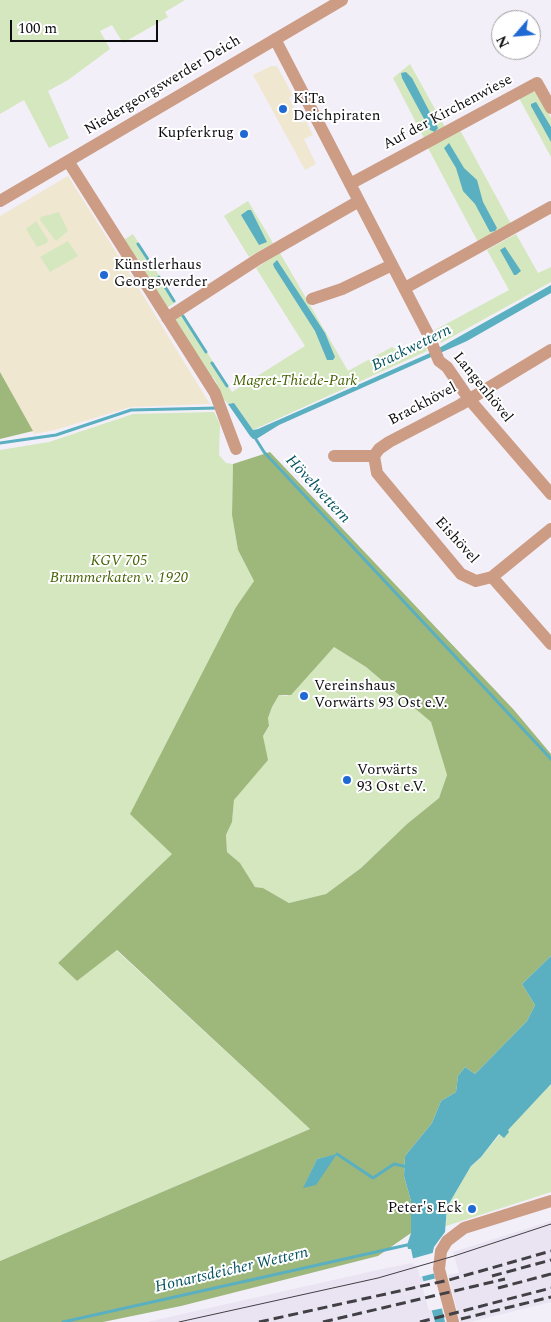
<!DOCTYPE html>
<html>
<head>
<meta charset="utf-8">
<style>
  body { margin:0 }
  #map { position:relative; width:551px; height:1322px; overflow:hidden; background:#f3eff8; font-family:Spectral,serif }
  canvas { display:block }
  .north { position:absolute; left:491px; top:10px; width:50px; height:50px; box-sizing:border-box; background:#fff; border:1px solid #9e9e9f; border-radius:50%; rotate:243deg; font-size:14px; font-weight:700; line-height:20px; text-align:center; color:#0d0c0f }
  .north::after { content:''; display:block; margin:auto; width:18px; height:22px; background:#1e69d4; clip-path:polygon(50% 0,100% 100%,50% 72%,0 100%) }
  .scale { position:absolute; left:10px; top:20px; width:148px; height:22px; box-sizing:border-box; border:2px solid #0d0c0f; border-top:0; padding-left:6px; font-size:15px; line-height:18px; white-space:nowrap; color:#0d0c0f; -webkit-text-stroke:4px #fff; paint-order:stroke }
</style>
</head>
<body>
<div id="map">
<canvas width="551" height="1322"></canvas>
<div class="north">N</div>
<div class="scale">100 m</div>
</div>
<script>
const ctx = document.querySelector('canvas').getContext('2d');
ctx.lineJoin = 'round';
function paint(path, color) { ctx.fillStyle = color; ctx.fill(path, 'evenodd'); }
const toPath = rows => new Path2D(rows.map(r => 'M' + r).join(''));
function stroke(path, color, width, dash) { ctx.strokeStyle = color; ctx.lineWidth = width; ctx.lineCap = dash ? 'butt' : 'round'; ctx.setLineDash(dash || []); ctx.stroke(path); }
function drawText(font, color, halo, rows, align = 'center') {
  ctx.font = font + ' Spectral,serif'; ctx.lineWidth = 4; ctx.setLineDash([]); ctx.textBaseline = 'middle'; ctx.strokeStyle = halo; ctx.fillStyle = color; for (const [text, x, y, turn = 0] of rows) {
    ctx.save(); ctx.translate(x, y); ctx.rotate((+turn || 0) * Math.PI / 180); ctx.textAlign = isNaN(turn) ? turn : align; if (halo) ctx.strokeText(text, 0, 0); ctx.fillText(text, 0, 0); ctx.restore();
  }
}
paint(toPath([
  [551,1221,551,1302,470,1322,460,1322,448,1275,459,1273,453,1252],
  [418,1262,435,1322,147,1322,382,1269]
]), '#eae3f2');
paint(toPath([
  [271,66,277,66,293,95,289,98,302,123,306,121,313,135,304,139,316,164,305,170,253,75],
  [68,176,133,279,210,404,131,407,55,430,34,434,0,372,0,216]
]), '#f0e7d1');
paint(toPath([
  [0,0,185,0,165,12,168,17,123,43,112,25,100,31,110,49,68,80,48,91,69,138,49,148,24,100,0,114],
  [410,64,445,127,424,138,393,78],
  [536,90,551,118,551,157,519,98],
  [460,130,511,224,478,242,428,148],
  [248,201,273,243,249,257,224,216],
  [59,212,68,231,56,241,40,220,41,217],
  [36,221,48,240,47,243,37,247,26,229],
  [133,234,176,302,165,309,137,265,139,261,122,241],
  [516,234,538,273,551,267,551,282,441,343,435,330,509,290,487,250],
  [68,241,78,256,50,272,40,257],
  [280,253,348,371,392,347,398,351,424,339,427,351,253,430,234,403,228,404,220,395,215,388,217,384,213,377,209,377,174,320,183,314,232,392,305,346,256,268],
  [214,412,220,424,219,455,226,463,233,464,232,515,238,550,254,581,236,607,172,854,58,963,77,981,116,950,310,1129,0,1261,0,450,49,442,133,414],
  [334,647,366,667,431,722,447,775,439,798,407,824,361,868,326,894,289,903,263,888,255,887,240,863,227,852,226,835,232,822,234,800,265,747,263,736,269,727,268,718,272,707,279,695,287,696],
  [551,1084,551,1192,446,1226,447,1207,471,1166,481,1157,500,1134,504,1137,507,1130]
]), '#d4e7be');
paint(toPath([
  [0,372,33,431,0,439],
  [270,452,514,710,551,754,551,956,522,984,535,1005,527,1021,475,1074,465,1067,458,1076,456,1092,441,1101,432,1123,405,1156,404,1176,411,1201,411,1233,378,1256,181,1306,103,1322,0,1322,0,1261,310,1129,117,950,77,981,58,963,172,854,130,814,236,607,254,581,238,550,232,515,233,464],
  [334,647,366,667,431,722,447,775,439,798,407,824,361,868,326,894,289,903,263,888,255,887,240,863,227,852,226,835,232,822,234,800,268,760,263,736,269,726,268,718,272,707,279,695,291,695],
  [336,1155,325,1169,304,1187,317,1159]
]), '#9eb87c');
paint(toPath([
  [406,72,412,78,438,128,435,132,430,130,402,78,401,73],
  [536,102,551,127,551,142,531,106,531,104],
  [449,143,464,168,477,180,483,202,497,228,495,231,490,232,475,204,463,191,456,168,444,148],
  [248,210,251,210,267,242,259,245,241,215],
  [505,247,521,271,516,275,514,275,500,250],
  [277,260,325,333,335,357,333,360,327,360,315,331,274,267,273,264],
  [551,285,551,293,467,341,279,425,258,438,253,439,250,436,228,404,234,403,253,430,258,429,430,353],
  [551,956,551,1084,508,1130,509,1132,504,1138,499,1134,481,1157,471,1166,447,1207,445,1232,434,1247,431,1261,445,1322,435,1322,418,1262,414,1263,411,1249,408,1249,407,1245,411,1233,411,1201,404,1176,405,1156,432,1123,441,1101,456,1092,458,1076,465,1067,475,1074,527,1021,535,1005,522,984],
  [337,1154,316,1185,303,1188,317,1159]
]), '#5aafc1');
paint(toPath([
  [436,1252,436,1273,420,1277,416,1265,413,1265,411,1259],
  [437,1278,444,1308,429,1311,421,1282]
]), '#f3eff8');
stroke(toPath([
  [138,244,153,267],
  [159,277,174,301],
  [183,316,206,352],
  [212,363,227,386],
  [254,436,264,452,551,759],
  [0,443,56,435,131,410,217,408],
  [337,1154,373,1178,394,1164,408,1167],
  [63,1322,407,1245]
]), '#5aafc1', 3);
stroke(toPath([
  [275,39,429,336,439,361,447,367,469,399,551,494],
  [68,161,215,393,236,449],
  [350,184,537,83,551,108],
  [0,201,342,0],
  [405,288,551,207],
  [312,299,342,289,392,265],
  [167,318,258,259,359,201],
  [334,456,374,456],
  [374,456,377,473,461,574,476,581,492,577,551,644],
  [374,456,379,449,389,442,460,405,551,350],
  [492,577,551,529],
  [453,1322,439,1269,441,1251,447,1241,464,1228,551,1201]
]), '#cc9c85', 12);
stroke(toPath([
  [179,1322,378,1278,454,1256,551,1224]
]), '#414044', 1);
stroke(toPath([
  [492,1276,551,1260],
  [498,1288,551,1274],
  [461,1319,551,1297],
  [259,1322,449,1280,551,1251],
  [323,1322,505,1279],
  [420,1322,551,1288]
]), '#414044', 3, [10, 5]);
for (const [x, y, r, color] of [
  [283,109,5,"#1e69d4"],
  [244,134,5,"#1e69d4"],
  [104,275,5,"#1e69d4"],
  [304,696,5,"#1e69d4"],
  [347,780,5,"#1e69d4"],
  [472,1209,5,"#1e69d4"]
]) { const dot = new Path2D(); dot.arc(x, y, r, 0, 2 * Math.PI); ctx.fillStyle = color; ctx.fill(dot); stroke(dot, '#fff', 2); }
drawText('15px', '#0d0c0f', '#fff', [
  ["Niedergeorgswerder Deich",163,86,-31],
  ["Auf der Kirchenwiese",448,113,-28],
  ["Langenhövel",482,388,51],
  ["Brackhövel",423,405,-28],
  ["Eishövel",456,541,48]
]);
drawText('15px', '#0d0c0f', '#fff', [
  ["KiTa",293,100],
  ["Deichpiraten",293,117],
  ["Kupferkrug",234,134,"right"],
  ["Künstlerhaus",114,266],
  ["Georgswerder",114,283],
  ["Vereinshaus",314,687],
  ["Vorwärts 93 Ost e.V.",314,704],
  ["Vorwärts",357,771],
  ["93 Ost e.V.",357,788],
  ["Peter's Eck",462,1209,"right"]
], 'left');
drawText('italic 15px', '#456203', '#fff', [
  ["Magret-Thiede-Park",295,382],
  ["KGV 705",119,562],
  ["Brummerkaten v. 1920",119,579]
]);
drawText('italic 16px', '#03535f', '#fff', [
  ["Brackwettern",412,349,-26],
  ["Hövelwettern",317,490,47],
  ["Honartsdeicher Wettern",232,1271,-13]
]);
</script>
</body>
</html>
